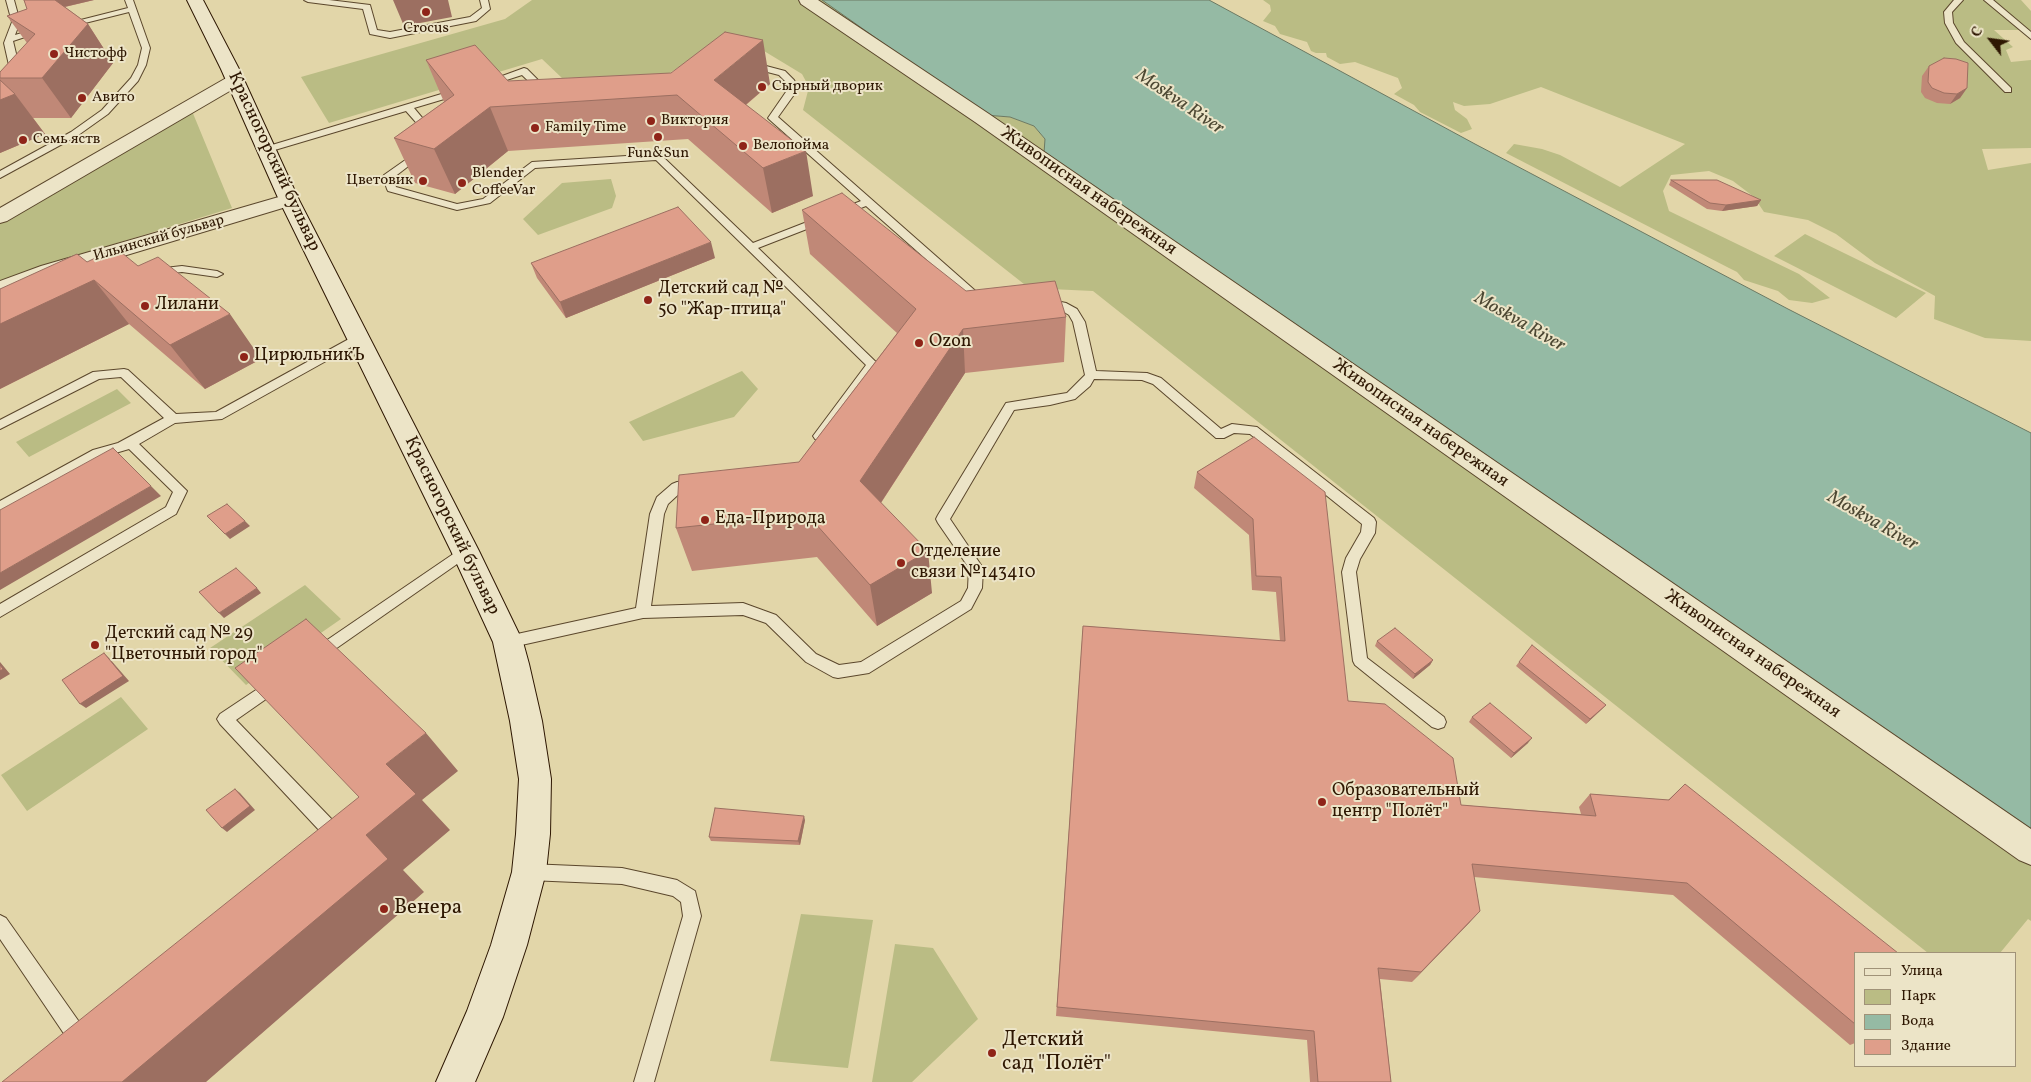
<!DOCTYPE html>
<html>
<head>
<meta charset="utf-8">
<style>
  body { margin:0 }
  #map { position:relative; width:2031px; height:1082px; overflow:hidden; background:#e2d6a9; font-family:Vollkorn,serif }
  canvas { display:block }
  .legend { position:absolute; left:1854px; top:952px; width:162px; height:115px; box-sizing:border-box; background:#ece4c7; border:1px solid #a09278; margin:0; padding:6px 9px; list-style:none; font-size:15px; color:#2e1702 }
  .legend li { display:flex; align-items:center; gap:10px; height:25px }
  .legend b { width:25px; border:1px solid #a09278 }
  .north { position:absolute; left:1966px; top:15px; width:50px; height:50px; -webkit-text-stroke:4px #ece4c7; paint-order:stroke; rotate:300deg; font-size:14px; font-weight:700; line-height:20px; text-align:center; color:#2e1702 }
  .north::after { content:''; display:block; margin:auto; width:18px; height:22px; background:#2e1702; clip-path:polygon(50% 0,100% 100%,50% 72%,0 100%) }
</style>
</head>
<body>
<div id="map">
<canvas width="2031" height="1082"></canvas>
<ul class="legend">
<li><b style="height:6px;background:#ece4c7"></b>Улица</li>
<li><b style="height:14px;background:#babc84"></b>Парк</li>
<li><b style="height:14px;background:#95baa4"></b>Вода</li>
<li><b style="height:14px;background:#df9e8a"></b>Здание</li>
</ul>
<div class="north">С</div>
</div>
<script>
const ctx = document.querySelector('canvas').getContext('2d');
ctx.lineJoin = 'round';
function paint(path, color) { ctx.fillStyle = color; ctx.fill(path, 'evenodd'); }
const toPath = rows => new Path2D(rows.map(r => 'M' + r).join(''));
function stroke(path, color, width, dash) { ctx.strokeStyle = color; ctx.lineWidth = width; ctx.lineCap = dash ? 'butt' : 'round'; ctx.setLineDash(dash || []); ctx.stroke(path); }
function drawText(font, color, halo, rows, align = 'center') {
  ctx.font = font + ' Vollkorn,serif'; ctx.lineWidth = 4; ctx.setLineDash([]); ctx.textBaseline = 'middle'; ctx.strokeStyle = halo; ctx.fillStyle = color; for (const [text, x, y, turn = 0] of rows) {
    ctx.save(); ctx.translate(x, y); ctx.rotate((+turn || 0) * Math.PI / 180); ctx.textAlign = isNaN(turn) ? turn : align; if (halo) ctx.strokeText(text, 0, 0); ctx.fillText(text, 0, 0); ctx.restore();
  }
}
paint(toPath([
  [532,0,822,0,985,115,1010,117,1034,126,1045,139,1046,147,2031,839,2031,921,2028,919,2000,953,1928,953,1093,291,1029,288,803,110,809,87,802,74,764,51,693,58,665,76,562,78,542,59,329,123,301,77,505,19],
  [1263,0,2021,0,2031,11,2031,30,1994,30,2013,47,2006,50,2011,62,2031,60,2031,148,1982,149,1988,170,2031,163,2031,341,1985,338,1934,319,1935,296,1875,263,1836,234,1808,220,1764,212,1754,197,1733,181,1709,171,1671,175,1663,191,1669,211,1799,274,1830,298,1812,303,1789,300,1778,291,1744,280,1737,272,1729,268,1506,153,1514,144,1542,149,1560,155,1620,187,1685,144,1541,87,1490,104,1464,106,1453,102,1455,110,1467,119,1472,129,1461,133,1420,112,1414,105,1394,94,1402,88,1398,78,1355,62,1340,64,1327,57,1326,53,1316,53,1311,51,1307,42,1280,34,1275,26,1263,21,1271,11,1270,5],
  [192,111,232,208,42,266,0,282,0,224],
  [611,179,616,196,612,208,538,235,523,219,562,183],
  [1805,234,1926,293,1896,318,1774,256],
  [742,371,758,389,734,417,643,441,629,422],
  [117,389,131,403,29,457,16,442],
  [305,585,341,619,246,685,210,648],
  [121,697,148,729,27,811,1,775],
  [801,914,873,920,848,1068,770,1061],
  [895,944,933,948,978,1019,912,1082,872,1082]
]), '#babc84');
const water = toPath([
  [822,0,1209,0,1475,144,1788,309,2031,433,2031,839,1044,153,1045,139,1034,126,1010,117,985,115,822,0]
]);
paint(water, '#95baa4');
stroke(water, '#6c7963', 1);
const lane = toPath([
  [6,0,14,0,20,22,15,35,39,28,43,31,13,41,23,83,3,105,0,106,0,97,13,83,4,43,12,22,6,0],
  [125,0,133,0,150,48,146,65,138,81,108,114,77,136,0,178,0,171,71,132,102,110,131,78,138,65,142,48,129,12,65,28,61,25,128,8,125,0],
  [304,0,329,0,370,5,377,30,390,32,470,17,482,8,480,0,488,0,490,9,476,21,390,38,370,34,363,9,308,2,304,0],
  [1954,0,1963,0,1952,12,1953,23,1964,42,2011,88,2011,92,2005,92,1956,43,1945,23,1944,12,1954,0],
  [1984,0,1993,0,2031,32,2031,39,1984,0],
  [751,62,785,71,794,80,798,89,778,117,988,302,986,305,978,305,866,206,758,248,879,365,823,439,819,441,815,439,813,436,866,365,656,160,535,168,490,203,457,210,388,191,387,189,383,177,384,175,421,149,426,152,424,154,393,178,396,187,457,204,483,199,532,162,658,154,661,155,753,243,861,201,770,120,768,118,788,89,785,81,779,75,748,67,748,63,751,62],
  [524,68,527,69,549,91,549,95,543,95,522,75,488,86,483,83,524,68],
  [458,89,461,90,461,94,414,108,434,132,434,136,428,136,406,111,268,152,265,153,260,150,262,148,458,89],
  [182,266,217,271,223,274,217,277,182,272,156,275,150,272,156,269,182,266],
  [1047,299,1066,303,1077,309,1085,322,1096,371,1147,373,1161,378,1221,429,1232,424,1257,427,1374,518,1376,522,1375,533,1360,559,1356,572,1367,658,1444,717,1446,722,1444,727,1438,729,1432,727,1355,665,1353,661,1342,572,1346,558,1361,532,1362,524,1250,434,1234,433,1224,438,1216,438,1153,384,1142,380,1094,379,1090,386,1075,399,1050,405,1014,410,950,519,983,568,982,588,971,609,869,673,838,678,833,677,806,662,766,623,743,615,643,618,508,648,503,646,501,642,503,638,508,636,636,608,650,514,657,497,672,484,677,482,697,480,702,482,704,485,702,488,697,490,681,492,668,504,664,514,651,606,743,603,776,615,816,654,839,665,861,662,961,601,968,588,969,568,938,523,936,519,938,515,1006,403,1067,393,1085,375,1073,322,1069,315,1059,309,1043,306,1041,303,1047,299],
  [358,334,364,338,362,341,222,419,175,423,139,444,187,491,176,514,0,617,0,604,166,507,173,492,129,449,102,457,0,512,0,501,93,450,118,443,164,418,121,377,99,379,0,429,0,420,93,372,124,369,128,370,176,414,216,412,358,334],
  [465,546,470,547,472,551,470,555,321,659,316,661,311,659,309,655,311,651,465,546],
  [274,678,279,680,282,685,279,690,236,720,344,832,346,838,344,844,338,846,332,844,220,724,217,719,220,714,274,678],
  [529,864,622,868,677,880,695,891,701,916,654,1082,634,1082,683,916,681,902,673,896,622,884,529,880,523,878,520,872,523,866,529,864],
  [0,915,6,918,89,1036,91,1043,89,1050,82,1052,75,1050,0,939,0,915]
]);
const street = toPath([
  [799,0,818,0,989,114,2031,829,2031,865,2019,860,975,122,801,4,799,0],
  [234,76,240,77,243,81,240,85,7,221,0,223,0,208,228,77,234,76],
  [289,194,296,196,299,200,296,204,57,276,0,296,0,281,41,266,289,194]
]);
const secondary = toPath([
  [187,0,203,0,239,69,299,200,479,551,523,642,529,664,542,721,551,779,550,834,546,872,527,945,503,1017,475,1082,436,1082,467,1011,491,945,512,872,516,834,519,779,510,721,493,642,451,551,279,200,221,69,187,0]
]);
stroke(lane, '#5b472c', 2);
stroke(street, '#5b472c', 2);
stroke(secondary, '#2e1702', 2);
paint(lane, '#ece4c7');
paint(street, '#ece4c7');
paint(secondary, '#ece4c7');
paint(toPath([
  [24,0,94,0,65,7,88,24,113,63,71,118,33,118,45,134,0,153,0,72,27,43,7,16,27,9],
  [426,60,508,81,770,84,746,105,813,196,772,213,688,139,508,151,455,194,415,183,394,138,444,102],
  [1929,66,1967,88,1960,98,1950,104,1937,103,1925,98,1921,92,1922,76],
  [1671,180,1761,200,1757,206,1722,211,1707,209,1669,185],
  [802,210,966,291,1066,317,1064,362,965,373,881,503,932,593,877,626,817,557,692,571,676,528,799,462,897,333,810,254],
  [715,258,566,318,537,278,531,263],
  [87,262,138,266,261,359,205,389,129,324,0,389,0,289],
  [1254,437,1348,701,1461,805,1581,814,1579,807,1590,794,1668,800,1685,784,1855,953,1855,1043,1850,1045,1673,895,1474,877,1470,922,1412,982,1380,979,1391,1082,1310,1082,1307,1040,1056,1016,1083,626,1280,641,1276,592,1252,590,1249,535,1194,488,1197,472],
  [1377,641,1433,660,1430,665,1413,679,1375,646],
  [1519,662,1606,705,1602,709,1586,724,1516,666],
  [1472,717,1528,743,1511,758,1469,722],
  [805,820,800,845,711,841,709,837]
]), '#c08877');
paint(toPath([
  [29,0,94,0,51,10],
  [393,0,448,0,452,17,404,26],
  [88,24,113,63,71,118,42,78],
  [763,40,770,84,724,123,714,80],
  [1967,88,1960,98,1950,104,1957,94],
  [15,94,45,134,0,153,0,100],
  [490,107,508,151,455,194,434,149],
  [806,151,813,196,772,213,763,168],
  [1761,200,1757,206,1722,211,1726,205],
  [711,242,715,258,566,318,560,302],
  [94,280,129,324,0,389,0,324],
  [230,314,261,359,205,389,170,345],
  [963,329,965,373,867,524,860,481],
  [151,486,161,496,0,590,0,573],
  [245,521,250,526,230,539,225,534],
  [928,551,932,593,877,626,870,585],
  [257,588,261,593,224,618,219,613],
  [104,653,109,658,129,681,86,708,80,704],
  [1433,660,1430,665,1413,679,1415,674],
  [0,662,10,674,0,680],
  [1606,705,1602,709,1586,724,1590,719],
  [426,733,458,771,422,800,450,830,403,870,424,892,206,1082,122,1082,366,835,386,764],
  [1532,738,1528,743,1511,758,1514,753],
  [235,789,240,793,255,810,227,832,222,828],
  [804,816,805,820,800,845,798,841],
  [1480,911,1470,922,1412,982,1421,972]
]), '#9c6f61');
const building = toPath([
  [24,0,55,0,88,24,42,78,0,78,0,72,35,34,7,16,27,9,24,0],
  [725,32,763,40,714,80,806,151,763,168,677,95,490,107,434,149,394,138,454,95,426,60,475,45,508,81,671,73,725,32],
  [1944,58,1956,59,1968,63,1967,88,1957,94,1944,93,1932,88,1928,82,1929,66,1944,58],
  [0,80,15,94,0,100,0,80],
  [1671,180,1717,180,1761,200,1726,205,1710,203,1671,180],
  [842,193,966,291,1055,281,1066,317,963,329,860,481,928,551,870,585,807,514,676,528,679,475,799,462,916,309,802,210,842,193],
  [678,207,711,242,560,302,531,263,678,207],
  [116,248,138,266,158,257,230,314,170,345,94,280,0,324,0,289,77,254,87,262,116,248],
  [1254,437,1325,492,1348,701,1385,704,1453,758,1461,805,1596,816,1590,794,1669,800,1685,784,1898,953,1855,953,1855,1024,1687,883,1472,864,1480,911,1421,972,1378,968,1391,1082,1318,1082,1314,1031,1057,1007,1083,626,1285,641,1281,577,1256,576,1253,519,1197,472,1254,437],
  [113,448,151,486,0,573,0,510,113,448],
  [227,504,245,521,225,534,207,516,227,504],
  [236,568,257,588,219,613,199,592,236,568],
  [306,619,426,733,386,764,416,794,366,835,388,859,122,1082,2,1082,359,797,235,668,306,619],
  [1395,628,1433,660,1415,674,1377,641,1395,628],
  [1532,645,1606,705,1590,719,1519,662,1532,645],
  [104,653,123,676,80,704,62,680,104,653],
  [0,665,3,669,0,671,0,665],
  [1490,703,1532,738,1514,753,1472,717,1490,703],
  [235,789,250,806,222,828,206,810,235,789],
  [715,808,804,816,798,841,709,837,715,808]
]);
paint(building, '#df9e8a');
stroke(building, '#9c6f61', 1);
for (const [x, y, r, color] of [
  [426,12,5,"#8f2418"],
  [54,54,5,"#8f2418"],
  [762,87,5,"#8f2418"],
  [82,98,5,"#8f2418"],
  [651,121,5,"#8f2418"],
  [535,128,5,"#8f2418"],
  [658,137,5,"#8f2418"],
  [23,140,5,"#8f2418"],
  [743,146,5,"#8f2418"],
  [423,181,5,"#8f2418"],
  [462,183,5,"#8f2418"],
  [648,300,5,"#8f2418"],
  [145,306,5,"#8f2418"],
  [919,343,5,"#8f2418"],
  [244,357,5,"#8f2418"],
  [705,520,5,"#8f2418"],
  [901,563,5,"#8f2418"],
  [95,645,5,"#8f2418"],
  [1322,802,5,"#8f2418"],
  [384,909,5,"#8f2418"],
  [992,1053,5,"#8f2418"]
]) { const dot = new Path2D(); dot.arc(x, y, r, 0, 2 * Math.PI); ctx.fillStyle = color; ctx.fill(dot); stroke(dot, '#ece4c7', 2); }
drawText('15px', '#2e1702', '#ece4c7', [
  ["Crocus",426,29,"center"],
  ["Чистофф",64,54],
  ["Сырный дворик",772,87],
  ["Авито",92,98],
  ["Виктория",661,121],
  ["Family Time",545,128],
  ["Семь яств",33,140],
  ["Велопойма",753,146],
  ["Fun&Sun",658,154,"center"],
  ["Blender",472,174],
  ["CoffeeVar",472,191],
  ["Цветовик",413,181,"right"]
], 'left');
drawText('15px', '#2e1702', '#ece4c7', [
  ["Ильинский бульвар",159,239,-16]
]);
drawText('18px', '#2e1702', '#ece4c7', [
  ["Красногорский бульвар",273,162,65],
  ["Живописная набережная",1088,192,35],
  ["Живописная набережная",1420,424,35],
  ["Красногорский бульвар",451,526,64],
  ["Живописная набережная",1752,655,35]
]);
drawText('18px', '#2e1702', '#ece4c7', [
  ["Детский сад №",658,290],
  ["50 \"Жар-птица\"",658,311],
  ["Лилани",155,306],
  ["Ozon",929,343],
  ["ЦирюльникЪ",254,357],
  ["Еда-Природа",715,520],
  ["Отделение",911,553],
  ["связи №143410",911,574],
  ["Детский сад № 29",105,635],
  ["\"Цветочный город\"",105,656],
  ["Образовательный",1332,792],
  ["центр \"Полёт\"",1332,813]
], 'left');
drawText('italic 19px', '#4d4833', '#ece4c7', [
  ["Moskva River",1179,103,34],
  ["Moskva River",1519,323,30],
  ["Moskva River",1872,522,30]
]);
drawText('21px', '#2e1702', '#ece4c7', [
  ["Венера",394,909],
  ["Детский",1002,1041],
  ["сад \"Полёт\"",1002,1065]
], 'left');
</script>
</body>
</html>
